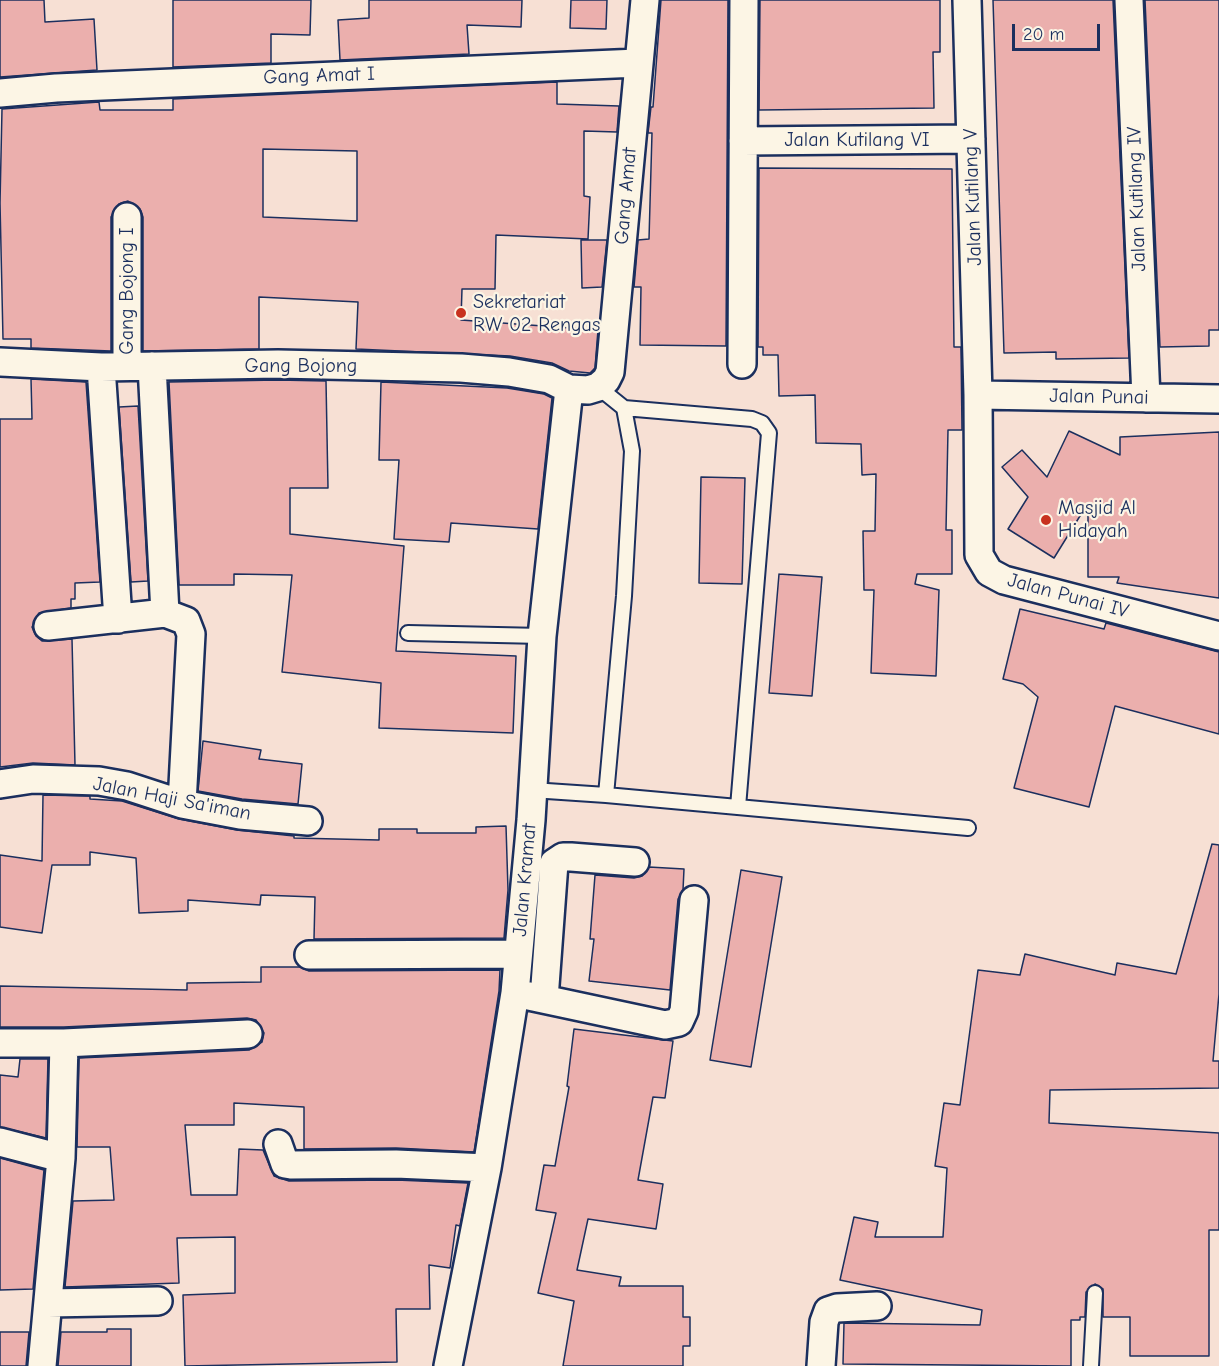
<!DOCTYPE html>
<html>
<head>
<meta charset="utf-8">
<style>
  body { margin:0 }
  #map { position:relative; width:1219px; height:1366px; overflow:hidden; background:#f7e0d4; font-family:"Comic Neue",sans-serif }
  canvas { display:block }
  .scale { position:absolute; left:1012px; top:24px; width:88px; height:27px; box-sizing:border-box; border:3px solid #1b2f5e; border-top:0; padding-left:8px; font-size:18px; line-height:21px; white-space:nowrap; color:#1b2f5e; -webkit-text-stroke:4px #fcf5e5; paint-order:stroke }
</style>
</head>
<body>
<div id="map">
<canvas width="1219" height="1366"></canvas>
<div class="scale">20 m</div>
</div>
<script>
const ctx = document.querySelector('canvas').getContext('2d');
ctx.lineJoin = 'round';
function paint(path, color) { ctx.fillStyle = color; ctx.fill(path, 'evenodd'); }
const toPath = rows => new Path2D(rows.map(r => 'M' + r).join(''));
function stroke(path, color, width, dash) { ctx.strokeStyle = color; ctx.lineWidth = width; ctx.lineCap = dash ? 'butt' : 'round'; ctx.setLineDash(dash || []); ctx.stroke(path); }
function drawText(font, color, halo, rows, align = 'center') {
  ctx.font = font + ' "Comic Neue",sans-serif'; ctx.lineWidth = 4.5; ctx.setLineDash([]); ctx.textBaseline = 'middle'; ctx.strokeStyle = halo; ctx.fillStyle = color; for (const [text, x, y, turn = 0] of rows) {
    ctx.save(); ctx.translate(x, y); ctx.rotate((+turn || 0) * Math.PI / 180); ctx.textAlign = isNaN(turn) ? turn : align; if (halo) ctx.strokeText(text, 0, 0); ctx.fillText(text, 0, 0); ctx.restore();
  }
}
const building = toPath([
  [0,0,44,0,45,22,94,19,97,70,0,77,0,0],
  [173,0,311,0,310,35,271,34,271,63,173,67,173,0],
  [369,0,522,0,521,27,467,25,469,54,340,60,338,20,369,18,369,0],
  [571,0,607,0,606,29,570,28,571,0],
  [661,0,728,0,726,346,640,345,641,287,634,287,638,240,649,239,652,133,648,133,651,107,653,107,661,0],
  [760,0,940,0,940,52,933,52,934,108,759,110,760,0],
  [993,0,1113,0,1129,358,1056,359,1056,352,1004,353,993,0],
  [1145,0,1219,0,1219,330,1209,330,1209,346,1160,347,1145,0],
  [557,82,557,104,619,106,617,132,584,131,584,196,590,197,588,239,496,235,495,289,462,289,461,320,598,330,595,368,590,373,569,371,552,363,510,356,356,349,358,302,259,297,259,349,143,351,143,217,140,209,128,201,119,204,111,217,111,351,31,348,31,339,3,339,0,203,2,109,99,102,100,110,173,110,173,99,557,82],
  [263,149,357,151,357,221,263,217,263,149],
  [759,168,952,169,954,347,961,347,962,430,948,430,946,530,952,530,952,574,917,574,915,584,939,590,936,676,871,673,874,590,864,590,863,531,875,531,876,474,862,475,861,444,816,443,815,395,779,396,778,355,763,355,763,347,758,347,759,168],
  [581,240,607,240,602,287,582,288,581,240],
  [31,379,86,382,100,582,75,583,75,599,71,599,71,608,39,613,32,627,36,636,42,641,72,639,75,765,33,763,0,767,0,419,32,419,31,379],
  [278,380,326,381,328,488,290,488,290,534,404,546,396,651,516,656,513,733,379,728,381,683,282,672,292,575,234,574,234,585,179,585,169,382,278,380],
  [381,382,507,388,544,394,552,398,538,529,451,523,449,542,394,539,399,460,379,460,381,382],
  [138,406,148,581,131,582,119,407,138,406],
  [1069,431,1120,455,1120,437,1219,432,1219,598,1117,583,1119,577,1088,577,1088,503,1054,558,1008,529,1028,497,1002,467,1022,450,1047,477,1069,431],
  [701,477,745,478,742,584,699,583,701,477],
  [779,574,822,577,812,696,769,693,779,574],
  [1020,609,1104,629,1106,623,1219,652,1219,734,1115,706,1089,807,1014,788,1038,697,1023,684,1003,679,1020,609],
  [203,741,261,750,259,759,302,764,298,804,242,799,198,791,203,741],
  [43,795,90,796,90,799,122,801,179,819,237,830,294,836,294,838,379,840,379,829,417,829,417,833,476,833,476,827,506,826,508,890,504,938,314,939,315,897,261,895,260,905,188,900,188,911,139,913,136,858,90,852,90,865,52,865,42,933,0,927,0,855,42,861,43,795],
  [1212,844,1219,845,1219,994,1213,1061,1219,1061,1219,1088,1050,1090,1049,1123,1219,1133,1219,1230,1209,1230,1209,1356,1130,1356,1130,1317,1103,1317,1103,1289,1095,1284,1086,1292,1085,1317,1080,1317,1080,1320,1071,1320,1071,1366,843,1364,844,1323,980,1325,982,1310,840,1280,854,1217,878,1222,875,1237,943,1237,947,1168,935,1166,944,1103,960,1105,978,970,1020,975,1025,954,1115,975,1117,963,1176,974,1212,844],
  [649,867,684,869,683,890,678,899,670,990,589,981,594,939,590,939,595,875,634,878,642,876,649,867],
  [741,870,782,877,751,1067,710,1060,741,870],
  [261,967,300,967,309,971,500,970,499,991,474,1152,396,1148,304,1149,304,1107,234,1103,234,1125,185,1125,191,1195,237,1195,239,1149,263,1150,274,1176,289,1181,396,1180,468,1183,460,1226,456,1225,450,1268,429,1265,430,1309,396,1309,397,1362,185,1366,183,1295,235,1293,235,1237,177,1238,179,1283,65,1287,73,1201,114,1200,110,1147,77,1147,79,1058,249,1050,262,1042,264,1033,256,1020,247,1018,64,1027,0,1027,0,986,187,990,187,983,261,982,261,967],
  [574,1029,673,1041,665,1098,653,1097,638,1180,663,1184,656,1229,588,1219,577,1270,621,1277,619,1286,683,1286,683,1317,690,1317,690,1346,683,1346,683,1366,563,1366,574,1301,538,1293,556,1213,536,1210,544,1165,555,1166,569,1087,567,1086,574,1029],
  [20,1059,48,1059,46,1138,0,1127,0,1075,18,1077,20,1059],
  [0,1158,44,1170,33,1289,0,1290,0,1158],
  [107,1329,131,1329,131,1366,58,1366,61,1332,107,1332,107,1329],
  [0,1332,29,1332,26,1366,0,1366,0,1332]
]);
paint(building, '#ebafad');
stroke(building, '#1b2f5e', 1.5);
const service = toPath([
  [598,387,624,408,752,419,762,423,769,433,738,807],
  [624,408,632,451,624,596,606,795,968,828],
  [408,633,542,636],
  [532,790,606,795],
  [1091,1366,1095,1293]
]);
const minor = toPath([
  [967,0,978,395,979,555,989,572,1004,580,1219,636],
  [1129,0,1146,398],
  [0,93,56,88,638,63],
  [743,141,971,139],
  [0,362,101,367,278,364,461,368,509,372,549,379,569,389,588,390,598,387,606,380,610,372,645,0],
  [742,364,744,0],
  [127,365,127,217],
  [152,366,165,613],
  [101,367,118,619],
  [978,395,1219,399],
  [48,626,165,613,186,621,191,634,182,804],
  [0,784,33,779,99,781,127,786,182,804,240,815,308,821],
  [309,955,518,954],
  [515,993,665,1025,679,1022,684,1011,694,900],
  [544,999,554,863,563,857,571,857,635,862],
  [0,1043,64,1043,248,1034],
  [0,1142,61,1158,42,1366],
  [278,1144,285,1164,291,1165,396,1164,487,1168],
  [61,1158,64,1043],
  [48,1303,158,1301],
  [448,1366,487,1168,515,993,531,820,542,636,569,389],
  [821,1366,824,1322,828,1311,837,1308,877,1306]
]);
stroke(service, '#1b2f5e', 18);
stroke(minor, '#1b2f5e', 32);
stroke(service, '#fcf5e5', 14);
stroke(minor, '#fcf5e5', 27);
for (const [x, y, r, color] of [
  [461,313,6,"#c8321e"],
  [1046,520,6,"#c8321e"]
]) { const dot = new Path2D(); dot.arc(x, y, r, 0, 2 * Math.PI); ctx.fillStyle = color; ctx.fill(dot); stroke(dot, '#fcf5e5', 2); }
drawText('20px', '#1b2f5e', '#fcf5e5', [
  ["Gang Amat I",319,76,-2],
  ["Jalan Kutilang VI",857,140],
  ["Gang Amat",626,196,-85],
  ["Jalan Kutilang V",973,197,-92],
  ["Jalan Kutilang IV",1137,199,-92],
  ["Gang Bojong I",127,291,-90],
  ["Gang Bojong",301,366],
  ["Jalan Punai",1099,397,1],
  ["Jalan Punai IV",1068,596,15],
  ["Jalan Haji Sa'iman",172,799,11],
  ["Jalan Kramat",525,880,-85]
]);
drawText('20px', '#1b2f5e', '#fcf5e5', [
  ["Sekretariat",473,302],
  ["RW 02 Rengas",473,325],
  ["Masjid Al",1058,508],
  ["Hidayah",1058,531]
], 'left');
</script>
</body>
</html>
